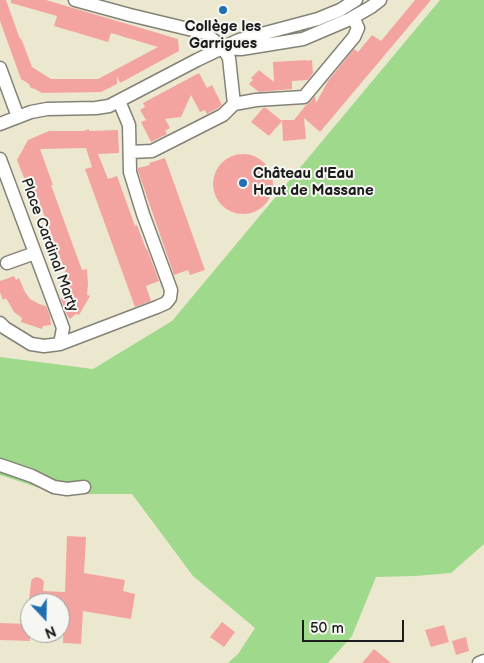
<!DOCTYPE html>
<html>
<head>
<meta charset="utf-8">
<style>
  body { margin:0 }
  #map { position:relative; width:484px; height:663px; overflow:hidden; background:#ece8d0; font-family:"Balsamiq Sans",sans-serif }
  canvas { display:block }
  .north { position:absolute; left:20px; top:593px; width:50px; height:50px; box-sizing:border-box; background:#f6f6f2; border:1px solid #9f9f9c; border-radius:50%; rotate:159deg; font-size:14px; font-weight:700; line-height:20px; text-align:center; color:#1c1c1c }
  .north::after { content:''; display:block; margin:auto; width:18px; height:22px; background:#1f6fb2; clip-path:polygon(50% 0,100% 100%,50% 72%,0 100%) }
  .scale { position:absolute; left:302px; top:620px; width:102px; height:22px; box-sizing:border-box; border:2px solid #1c1c1c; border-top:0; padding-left:6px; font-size:15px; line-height:18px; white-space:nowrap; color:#1c1c1c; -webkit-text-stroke:4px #f6f6f2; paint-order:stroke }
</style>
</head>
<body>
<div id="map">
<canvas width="484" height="663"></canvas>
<div class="north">N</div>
<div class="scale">50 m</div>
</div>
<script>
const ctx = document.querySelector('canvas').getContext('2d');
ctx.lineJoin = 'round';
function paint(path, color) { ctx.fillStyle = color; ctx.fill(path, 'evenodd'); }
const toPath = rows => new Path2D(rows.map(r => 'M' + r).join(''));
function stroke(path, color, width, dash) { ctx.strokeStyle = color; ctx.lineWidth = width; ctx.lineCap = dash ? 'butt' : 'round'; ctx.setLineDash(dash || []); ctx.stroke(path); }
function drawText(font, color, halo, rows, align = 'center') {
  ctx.font = font + ' "Balsamiq Sans",sans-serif'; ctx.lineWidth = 4; ctx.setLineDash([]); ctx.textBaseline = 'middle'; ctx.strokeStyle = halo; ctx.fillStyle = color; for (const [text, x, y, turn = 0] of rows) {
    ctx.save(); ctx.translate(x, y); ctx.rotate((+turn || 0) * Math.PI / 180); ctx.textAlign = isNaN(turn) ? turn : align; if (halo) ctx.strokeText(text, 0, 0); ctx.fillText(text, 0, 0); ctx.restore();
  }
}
paint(toPath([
  [440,0,484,0,484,544,451,573,415,576,376,577,352,636,328,663,228,663,238,654,255,628,193,576,132,494,58,494,0,475,0,357,93,369,172,321]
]), '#9fd98c');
paint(toPath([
  [0,0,6,0,20,39,21,38,32,67,51,79,98,79,158,47,111,33,108,42,54,26,57,16,11,3,11,0,46,0,178,39,179,51,120,83,117,76,117,84,101,92,42,93,35,89,31,88,29,84,21,79,0,21],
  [415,0,431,0,320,132,304,118,306,139,283,141,282,120,294,120,306,105,310,102,315,96,316,103,328,81,354,49,358,52,372,35,381,41],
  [307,60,307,61,312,60,313,73,308,80,292,81,292,89,259,92,249,84,253,80,251,78,259,70,274,82,273,62],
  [199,73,207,88,212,85,222,105,218,108,207,114,205,110,200,112,191,95,181,117,165,119,170,128,165,131,167,134,151,142,141,122,146,120,140,110,145,107,143,103],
  [263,108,266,108,282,121,269,136,251,122],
  [89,129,89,131,118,130,119,153,98,154,108,179,117,176,135,226,137,225,146,249,147,249,159,281,146,286,151,301,135,307,85,169,92,167,86,148,40,149,53,185,51,185,82,270,87,269,88,284,87,295,90,296,79,315,76,314,70,319,67,315,61,299,65,296,68,285,67,276,35,191,30,193,17,160,28,140,49,131,83,131],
  '213 184a30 30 0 1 1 60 0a30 30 0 1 1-60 0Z',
  [165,158,205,270,190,275,188,270,174,275,138,171,138,168,150,165,149,163],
  [14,276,16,280,19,278,25,292,30,299,39,304,46,306,50,316,51,325,43,326,42,329,21,322,22,318,14,312,6,298,3,300,0,292,0,281],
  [67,536,86,537,84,573,125,580,123,591,135,594,131,619,83,611,81,644,63,643,64,603,35,603,35,601,29,601,31,582,32,579,37,577,42,579,44,582,43,591,65,592],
  [222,622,235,632,224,647,210,637],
  [0,623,30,624,30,641,0,640],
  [444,625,449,642,431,647,425,630],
  [466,637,469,651,456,655,452,641],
  [374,649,391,663,362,663]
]), '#f3a4a1');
const minor = toPath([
  [75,0,130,15,205,33,223,48,241,49,303,39,350,19,371,7,380,0],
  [223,48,229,58,234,104],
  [0,68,18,117],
  [0,124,31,112,47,109,96,108,109,106,197,60,239,40,318,19,340,10,356,0],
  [130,152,152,151,223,115,234,104,256,100,304,97,354,37,358,28,353,17],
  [0,159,63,328,60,344],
  [7,263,35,253],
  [0,323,5,328,31,344,44,346,60,344,157,307,166,303,170,298,171,290,143,214,130,172,129,125,119,101],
  [0,465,32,476,54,487,67,489,84,487],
  [479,663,484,661]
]);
stroke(minor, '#848276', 15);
stroke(minor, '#fff', 12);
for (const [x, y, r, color] of [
  [223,10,5,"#1f6fb2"],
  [243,183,5,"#1f6fb2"]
]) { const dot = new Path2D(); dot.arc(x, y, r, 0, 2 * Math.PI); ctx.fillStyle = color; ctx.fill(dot); stroke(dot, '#f6f6f2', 2); }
drawText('bold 15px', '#1c1c1c', '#f6f6f2', [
  ["Collège les",223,27],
  ["Garrigues",223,44],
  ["Château d'Eau",253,174,"left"],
  ["Haut de Massane",253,191,"left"]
]);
drawText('15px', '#1c1c1c', '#f6f6f2', [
  ["Place Cardinal Marty",49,245,70]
]);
</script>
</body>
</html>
